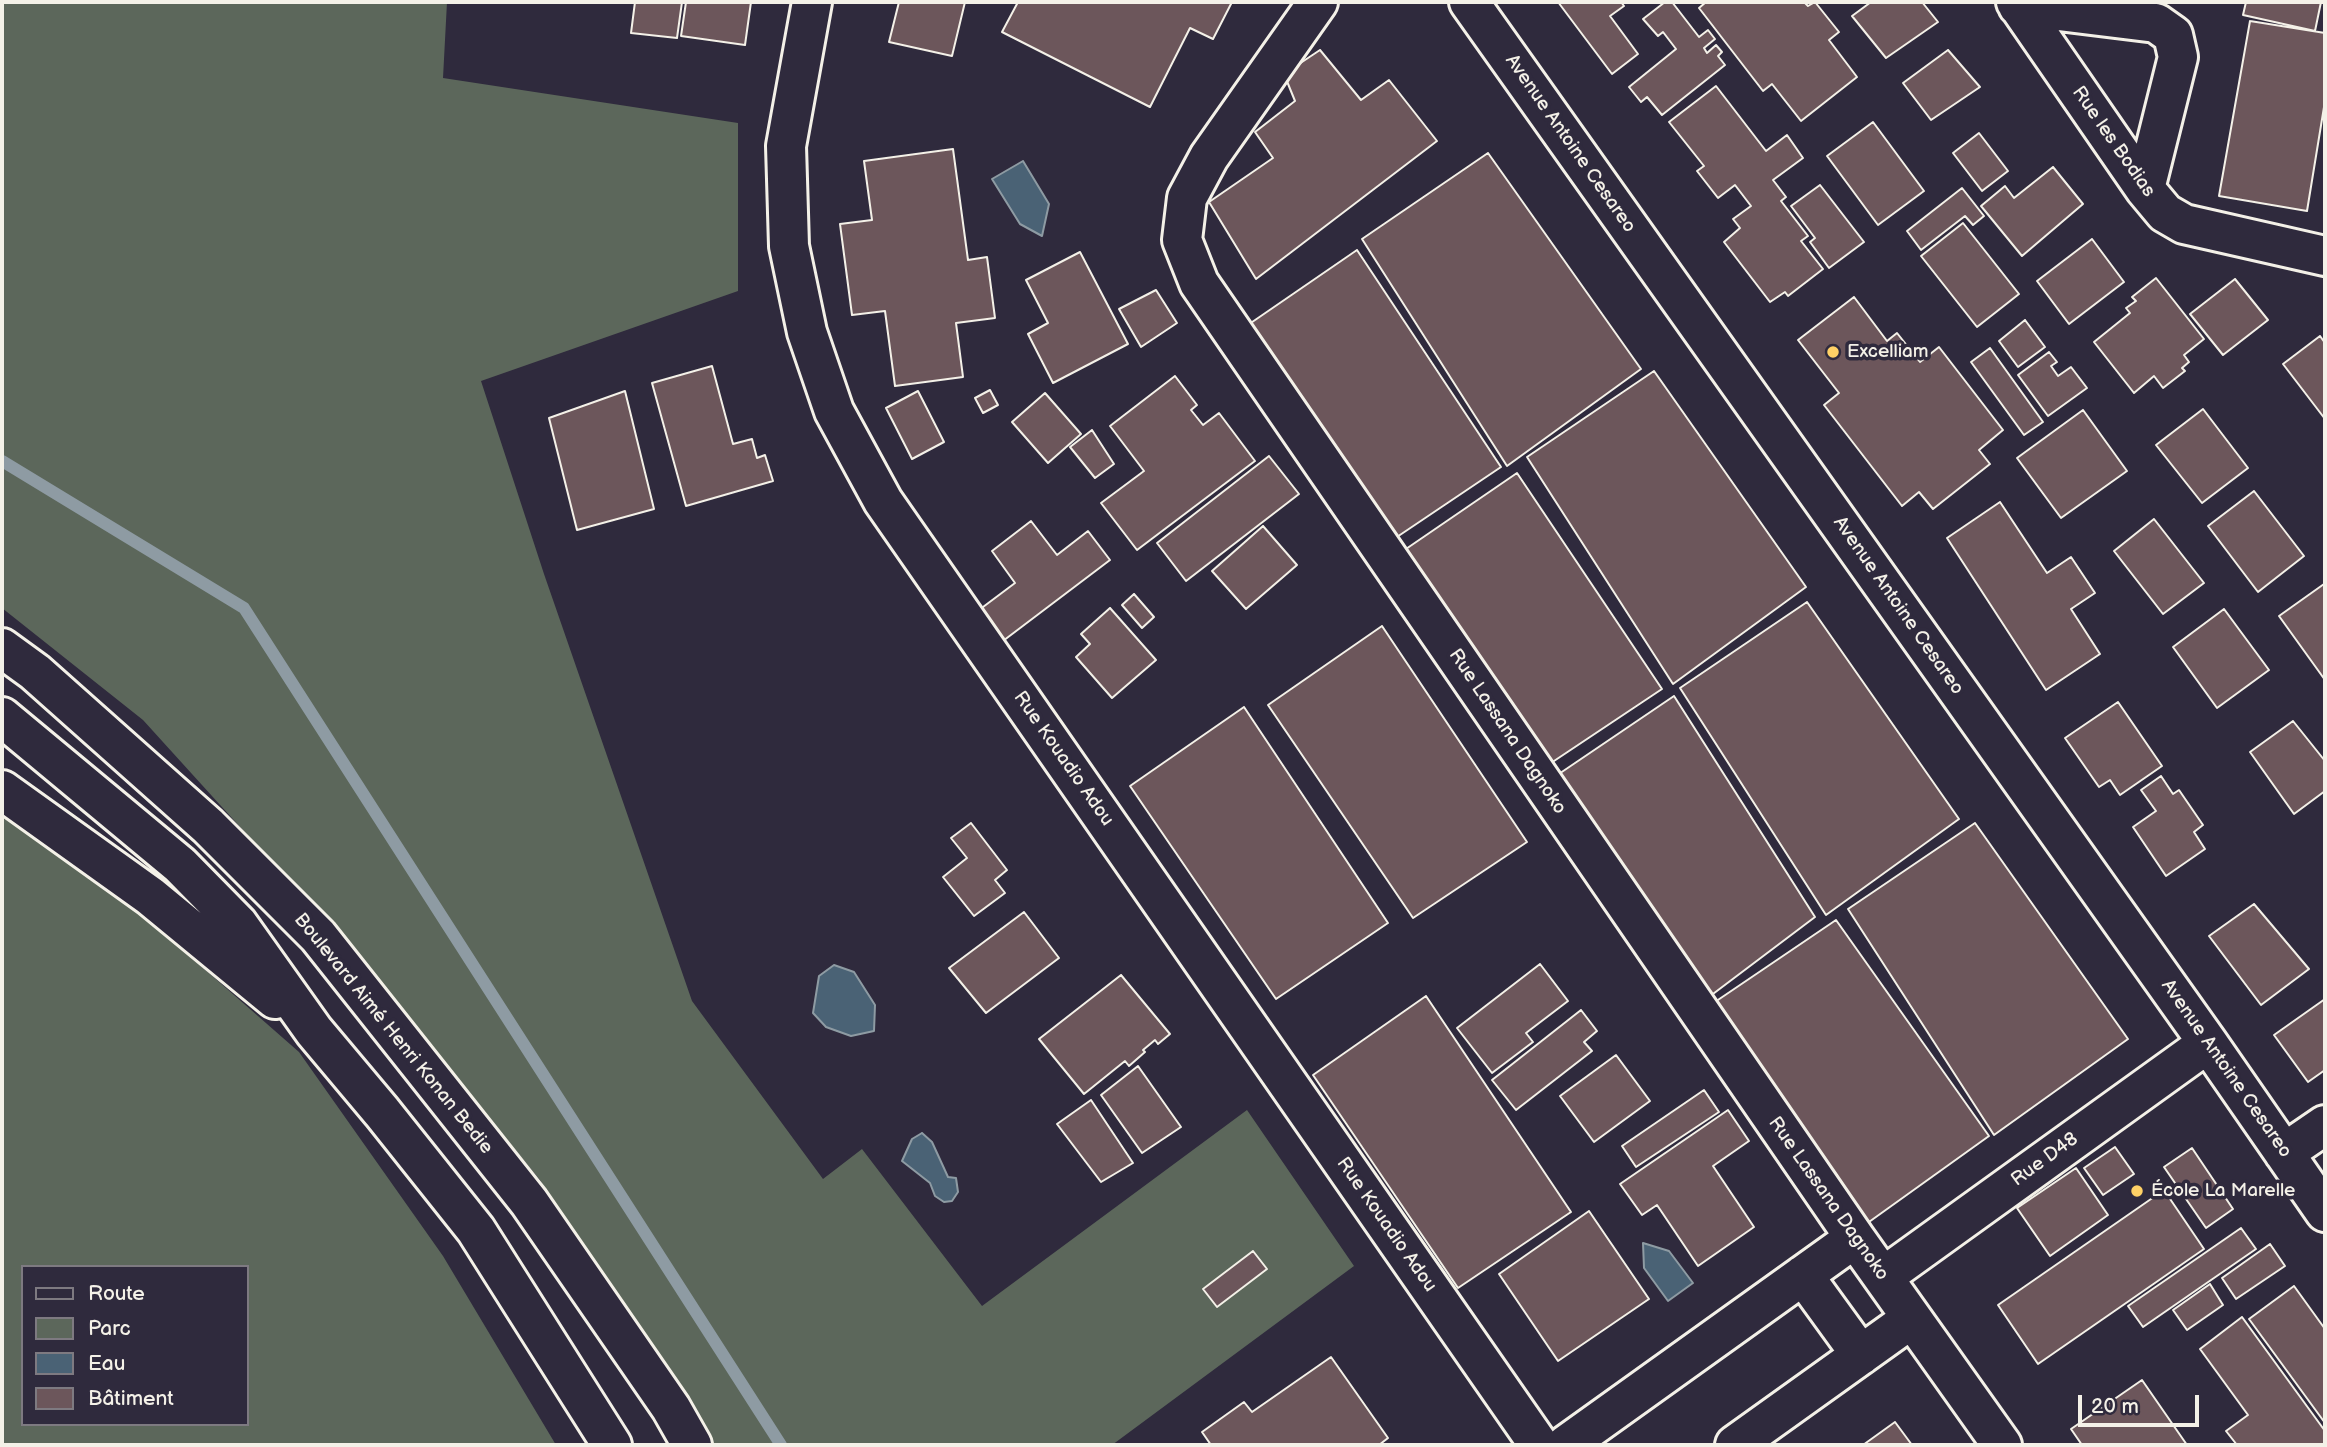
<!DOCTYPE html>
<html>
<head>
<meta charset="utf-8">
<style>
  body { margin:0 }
  #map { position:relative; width:2327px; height:1447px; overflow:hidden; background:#2f2a3d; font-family:"Balsamiq Sans",sans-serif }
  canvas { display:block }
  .frame { position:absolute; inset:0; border:4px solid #f4f1e8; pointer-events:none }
  .legend { position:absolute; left:21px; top:1265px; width:228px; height:161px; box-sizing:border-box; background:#2f2a3d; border:2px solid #7e7a81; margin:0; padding:9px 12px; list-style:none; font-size:21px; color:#f4f1e8 }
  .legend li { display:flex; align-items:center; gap:14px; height:35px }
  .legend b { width:35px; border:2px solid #7e7a81 }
  .scale { position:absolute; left:2078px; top:1395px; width:121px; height:32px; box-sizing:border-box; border:4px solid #f4f1e8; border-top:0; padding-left:9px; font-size:21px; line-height:24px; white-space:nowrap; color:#f4f1e8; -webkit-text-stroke:5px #2f2a3d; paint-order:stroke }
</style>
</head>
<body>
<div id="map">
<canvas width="2327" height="1447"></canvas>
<div class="frame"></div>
<ul class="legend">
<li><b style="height:9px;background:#2f2a3d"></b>Route</li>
<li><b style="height:19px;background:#5c675b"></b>Parc</li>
<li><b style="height:19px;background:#4a6275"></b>Eau</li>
<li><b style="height:19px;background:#6c565b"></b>Bâtiment</li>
</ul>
<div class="scale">20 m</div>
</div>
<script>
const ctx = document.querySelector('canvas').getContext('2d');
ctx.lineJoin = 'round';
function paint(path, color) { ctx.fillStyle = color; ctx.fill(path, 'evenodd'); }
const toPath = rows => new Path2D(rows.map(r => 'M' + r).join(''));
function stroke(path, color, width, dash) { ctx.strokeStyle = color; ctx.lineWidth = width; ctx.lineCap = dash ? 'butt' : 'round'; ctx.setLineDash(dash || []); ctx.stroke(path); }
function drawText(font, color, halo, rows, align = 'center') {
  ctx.font = font + ' "Balsamiq Sans",sans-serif'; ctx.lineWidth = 7; ctx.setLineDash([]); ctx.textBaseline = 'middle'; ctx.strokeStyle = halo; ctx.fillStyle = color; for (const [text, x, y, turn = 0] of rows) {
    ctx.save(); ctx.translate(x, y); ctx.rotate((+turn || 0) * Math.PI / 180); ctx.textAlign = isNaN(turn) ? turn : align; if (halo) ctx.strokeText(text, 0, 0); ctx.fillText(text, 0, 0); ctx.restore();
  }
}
paint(toPath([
  [2,2,447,2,443,78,738,123,738,291,481,381,544,574,692,1001,823,1179,862,1149,982,1306,1247,1110,1354,1266,1112,1445,695,1445,540,1180,329,925,143,720,2,608],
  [2,813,75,862,145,917,299,1052,443,1256,556,1445,2,1445],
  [23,1267,247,1267,247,1424,23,1424]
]), '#5c675b');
const water = toPath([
  [1023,161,1049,204,1042,236,1020,224,992,179,1023,161],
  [834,965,854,972,875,1005,874,1031,851,1036,826,1027,813,1013,819,976,834,965],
  [922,1133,932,1142,948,1177,956,1178,958,1192,952,1201,944,1202,935,1196,930,1183,902,1161,912,1139,922,1133],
  [1643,1243,1669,1251,1693,1283,1668,1301,1644,1268,1643,1243]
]);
paint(water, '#4a6275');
stroke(water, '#8e9ba3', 2);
stroke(toPath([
  [2,461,244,608,781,1445]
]), '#8e9ba3', 12);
const building = toPath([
  [635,2,682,2,677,38,631,33,635,2],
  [686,2,751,2,745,45,681,36,686,2],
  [899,2,965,2,952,56,889,42,899,2],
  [1018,2,1232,2,1213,39,1190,28,1150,107,1002,32,1018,2],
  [1558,2,1621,2,1624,6,1610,16,1638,54,1612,74,1558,2],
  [1665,2,1672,2,1699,37,1708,30,1715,39,1704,48,1707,53,1716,45,1722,52,1718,56,1725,65,1662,115,1647,97,1641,102,1629,87,1676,49,1663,32,1658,36,1643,19,1665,2],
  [1706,2,1804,2,1808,6,1815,2,1839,32,1829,40,1857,77,1801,121,1772,84,1763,91,1699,8,1706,2],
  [1871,2,1922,2,1938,22,1886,58,1852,16,1871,2],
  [2246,2,2321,2,2315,31,2243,15,2246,2],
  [2250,21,2325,33,2325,101,2307,211,2219,196,2250,21],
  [1320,50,1361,100,1389,80,1437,141,1256,279,1209,202,1273,158,1255,132,1295,101,1284,74,1320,50],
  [1948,50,1980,87,1931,120,1903,83,1948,50],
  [1716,86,1766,151,1787,135,1803,158,1773,180,1786,197,1781,201,1808,236,1801,241,1823,269,1788,296,1785,292,1770,302,1724,242,1740,228,1733,219,1751,206,1735,185,1718,198,1697,171,1704,166,1669,122,1716,86],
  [1873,122,1924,191,1878,225,1827,156,1873,122],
  [1979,133,2008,171,1982,191,1953,153,1979,133],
  [953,149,968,260,987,257,995,318,956,323,963,377,895,386,885,311,852,315,840,224,872,220,864,161,953,149],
  [1488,153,1641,369,1507,466,1362,239,1488,153],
  [2053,167,2083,204,2022,256,1981,206,2005,186,2014,198,2053,167],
  [1820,185,1864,242,1829,268,1810,242,1815,238,1791,206,1820,185],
  [1962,188,1984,216,1973,225,1965,216,1921,250,1907,231,1962,188],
  [1963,223,2019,294,1977,327,1921,256,1963,223],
  [2092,239,2124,282,2069,324,2037,281,2092,239],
  [1357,250,1501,467,1388,543,1242,329,1357,250],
  [1080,252,1128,344,1053,383,1028,334,1048,323,1026,280,1080,252],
  [2156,278,2204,339,2184,355,2189,362,2182,368,2185,371,2163,388,2154,376,2134,393,2094,342,2130,313,2126,308,2136,301,2132,297,2156,278],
  [2235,279,2268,320,2223,355,2190,314,2235,279],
  [1156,290,1177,323,1141,347,1119,309,1156,290],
  [1854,297,1887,341,1897,333,1920,362,1939,347,2003,430,1979,450,1990,464,1933,509,1919,492,1902,506,1824,405,1839,393,1798,340,1854,297],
  [2025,320,2045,347,2018,367,1999,341,2025,320],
  [2320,336,2325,343,2325,419,2283,364,2320,336],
  [1990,348,2043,422,2024,435,1971,362,1990,348],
  [2049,352,2057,362,2051,366,2058,376,2071,367,2087,388,2048,416,2018,375,2049,352],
  [712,366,733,444,752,439,757,458,765,455,773,481,686,506,652,383,712,366],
  [1654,371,1806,587,1673,684,1527,457,1654,371],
  [1175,376,1197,405,1191,410,1203,425,1219,413,1255,461,1137,550,1101,503,1144,471,1110,426,1175,376],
  [990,390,998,405,983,413,975,398,990,390],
  [625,391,654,509,577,530,549,418,625,391],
  [918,391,944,442,912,459,886,408,918,391],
  [1045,393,1081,434,1048,463,1012,422,1045,393],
  [2203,409,2248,468,2202,503,2156,445,2203,409],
  [2083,410,2127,471,2061,518,2017,458,2083,410],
  [1092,430,1114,464,1095,478,1070,447,1092,430],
  [1269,456,1299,494,1186,581,1157,543,1269,456],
  [1517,473,1662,689,1548,765,1403,551,1517,473],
  [2254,491,2304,556,2258,592,2208,526,2254,491],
  [2000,502,2047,573,2071,557,2095,593,2071,609,2100,654,2046,690,1947,538,2000,502],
  [2154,519,2204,583,2163,614,2114,551,2154,519],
  [1031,521,1057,555,1088,531,1110,560,995,647,971,616,1015,583,992,551,1031,521],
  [1263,526,1297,565,1246,609,1212,571,1263,526],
  [2324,584,2325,586,2325,680,2279,616,2324,584],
  [1134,594,1154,617,1142,628,1122,605,1134,594],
  [1807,602,1959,819,1826,915,1680,688,1807,602],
  [1110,608,1156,660,1112,698,1076,657,1090,644,1081,634,1110,608],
  [2224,609,2269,670,2217,708,2173,647,2224,609],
  [1382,626,1527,842,1413,918,1268,705,1382,626],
  [1674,696,1815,917,1693,1009,1547,782,1674,696],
  [2118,702,2162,766,2120,795,2110,780,2099,787,2065,738,2118,702],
  [1244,707,1388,923,1276,999,1130,786,1244,707],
  [2293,721,2325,761,2325,791,2294,814,2250,752,2293,721],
  [2161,776,2173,794,2179,790,2203,825,2194,832,2205,849,2166,876,2133,827,2156,811,2141,790,2161,776],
  [971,823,1007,870,995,880,1005,893,974,916,943,877,967,858,951,838,971,823],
  [1975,823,2128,1039,1994,1135,1848,909,1975,823],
  [2254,904,2309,969,2261,1005,2209,936,2254,904],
  [1024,912,1059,958,986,1013,949,968,1024,912],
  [1836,920,1989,1136,1855,1232,1709,1006,1836,920],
  [1540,964,1568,1001,1526,1033,1533,1042,1492,1073,1457,1028,1540,964],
  [1121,975,1170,1034,1158,1044,1155,1040,1143,1050,1145,1052,1129,1066,1125,1061,1084,1094,1039,1039,1121,975],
  [1426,996,1571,1212,1458,1288,1313,1075,1426,996],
  [2325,999,2325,1070,2308,1082,2274,1035,2325,999],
  [1581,1010,1597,1031,1584,1042,1592,1051,1516,1110,1492,1080,1581,1010],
  [1616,1055,1650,1101,1594,1142,1560,1096,1616,1055],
  [1138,1066,1181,1127,1142,1153,1101,1095,1138,1066],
  [1704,1090,1719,1112,1636,1167,1622,1146,1704,1090],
  [1091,1100,1133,1163,1101,1182,1057,1124,1091,1100],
  [1728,1110,1749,1141,1713,1166,1754,1227,1698,1266,1657,1205,1642,1215,1620,1184,1728,1110],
  [2115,1147,2134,1174,2103,1195,2084,1168,2115,1147],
  [2192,1148,2233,1209,2206,1228,2164,1167,2192,1148],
  [2076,1168,2108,1215,2050,1256,2017,1208,2076,1168],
  [2164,1190,2204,1249,2038,1364,1998,1305,2164,1190],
  [1589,1211,1649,1299,1558,1361,1499,1274,1589,1211],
  [2241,1228,2256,1249,2143,1327,2128,1306,2241,1228],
  [2270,1244,2285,1266,2236,1299,2222,1278,2270,1244],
  [1253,1251,1267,1269,1217,1307,1203,1289,1253,1251],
  [2210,1284,2223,1305,2187,1330,2173,1310,2210,1284],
  [2294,1286,2325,1329,2325,1423,2249,1319,2294,1286],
  [2242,1317,2325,1431,2325,1445,2237,1445,2226,1431,2248,1415,2200,1349,2242,1317],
  [1331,1357,1388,1438,1379,1445,1211,1445,1202,1432,1244,1402,1252,1412,1331,1357],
  [2142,1380,2187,1445,2082,1445,2071,1429,2142,1380],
  [1895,1422,1912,1445,1863,1445,1895,1422]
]);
paint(building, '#6c565b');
stroke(building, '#f4f1e8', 2);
const minor = toPath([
  [812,2,786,146,789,246,807,332,834,411,883,501,1539,1445],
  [1318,2,1209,157,1187,198,1182,240,1199,283,1855,1238,2002,1445],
  [1469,2,2208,1043,2325,1212],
  [2016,2,2145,189,2165,213,2184,224,2325,256],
  [2018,6,2156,23,2173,35,2178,57,2145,189],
  [2284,1153,2325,1125],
  [1803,1275,1861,1355],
  [1883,1277,2208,1043],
  [1566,1445,1855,1238],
  [1735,1445,1911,1319]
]);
const highway = toPath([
  [2,648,35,672,208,826,318,936,529,1202,671,1408,692,1445],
  [2,717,180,865,238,924,314,1031,382,1112,476,1230,612,1445],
  [2,790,150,896,275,999]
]);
stroke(minor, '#f4f1e8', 44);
stroke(highway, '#f4f1e8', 44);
stroke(minor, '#2f2a3d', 38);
stroke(highway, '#2f2a3d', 38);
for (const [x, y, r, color] of [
  [1833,352,7,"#ffd166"],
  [2137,1191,7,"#ffd166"]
]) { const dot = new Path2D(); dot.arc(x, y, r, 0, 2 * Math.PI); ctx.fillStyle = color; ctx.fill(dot); stroke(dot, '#2f2a3d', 2.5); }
drawText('19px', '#f4f1e8', '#2f2a3d', [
  ["Rue les Bodias",2113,142,55],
  ["Avenue Antoine Cesareo",1570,144,55],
  ["Avenue Antoine Cesareo",1898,606,55],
  ["Rue Lassana Dagnoko",1507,732,56],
  ["Rue Kouadio Adou",1063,759,55],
  ["Boulevard Aimé Henri Konan Bedie",393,1034,51],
  ["Avenue Antoine Cesareo",2226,1069,55],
  ["Rue D48",2045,1160,-36],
  ["Rue Lassana Dagnoko",1828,1199,55],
  ["Rue Kouadio Adou",1386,1225,55]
]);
drawText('19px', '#f4f1e8', '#2f2a3d', [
  ["Excelliam",1847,352],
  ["École La Marelle",2151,1191]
], 'left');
</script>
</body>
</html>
